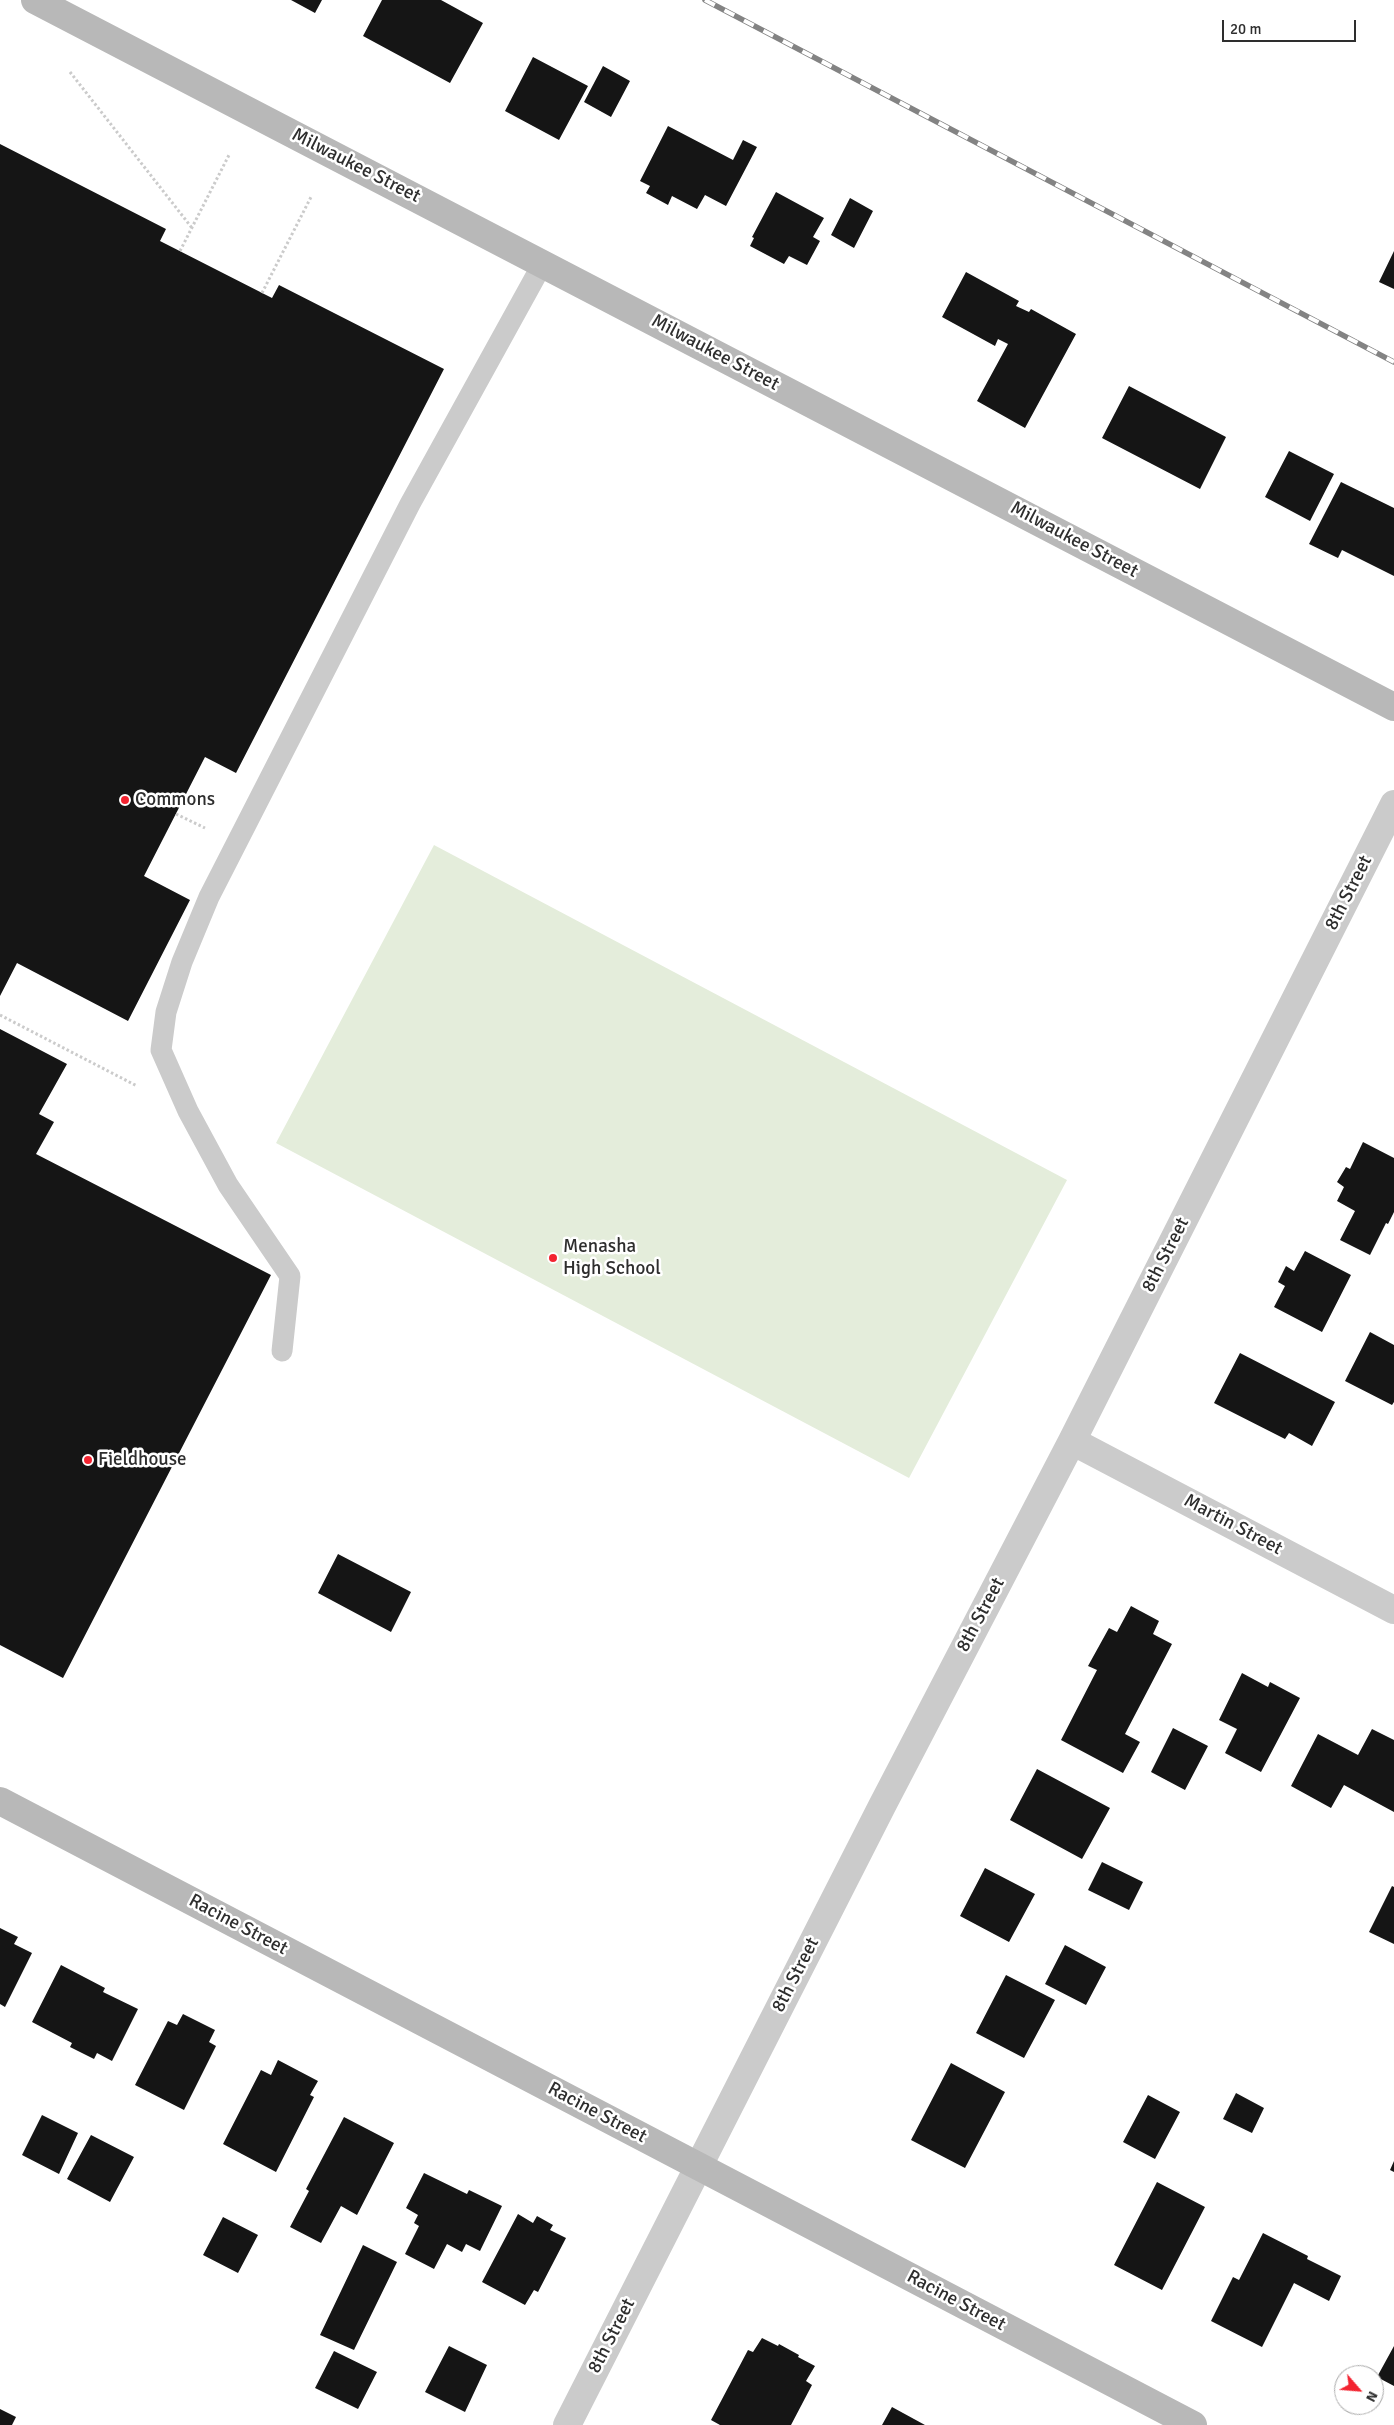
<!DOCTYPE html>
<html>
<head>
<meta charset="utf-8">
<style>
  body { margin:0 }
  #map { position:relative; width:1394px; height:2425px; overflow:hidden; background:#fff; font-family:Signika,sans-serif }
  canvas { display:block }
  .north { position:absolute; left:1334px; top:2365px; width:50px; height:50px; box-sizing:border-box; background:#fff; border:1px solid #ababab; border-radius:50%; rotate:117deg; font-size:14px; font-weight:700; line-height:20px; text-align:center; color:#2e2e2e }
  .north::after { content:''; display:block; margin:auto; width:18px; height:22px; background:#f32330; clip-path:polygon(50% 0,100% 100%,50% 72%,0 100%) }
  .scale { position:absolute; left:1222px; top:20px; width:134px; height:22px; box-sizing:border-box; border:2px solid #2e2e2e; border-top:0; padding-left:6px; font-size:15px; line-height:18px; white-space:nowrap; color:#2e2e2e; -webkit-text-stroke:4px #fff; paint-order:stroke }
</style>
</head>
<body>
<div id="map">
<canvas width="1394" height="2425"></canvas>
<div class="north">N</div>
<div class="scale">20 m</div>
</div>
<script>
const ctx = document.querySelector('canvas').getContext('2d');
ctx.lineJoin = 'round';
function paint(path, color) { ctx.fillStyle = color; ctx.fill(path, 'evenodd'); }
const toPath = rows => new Path2D(rows.map(r => 'M' + r).join(''));
function stroke(path, color, width, dash) { ctx.strokeStyle = color; ctx.lineWidth = width; ctx.lineCap = dash ? 'butt' : 'round'; ctx.setLineDash(dash || []); ctx.stroke(path); }
function drawText(font, color, halo, rows, align = 'center') {
  ctx.font = font + ' Signika,sans-serif'; ctx.lineWidth = 5; ctx.setLineDash([]); ctx.textBaseline = 'middle'; ctx.strokeStyle = halo; ctx.fillStyle = color; for (const [text, x, y, turn = 0] of rows) {
    ctx.save(); ctx.translate(x, y); ctx.rotate((+turn || 0) * Math.PI / 180); ctx.textAlign = isNaN(turn) ? turn : align; if (halo) ctx.strokeText(text, 0, 0); ctx.fillText(text, 0, 0); ctx.restore();
  }
}
paint(toPath([
  [434,845,1067,1180,909,1478,276,1143]
]), '#e4eddb');
paint(toPath([
  [291,0,322,0,315,13],
  [382,0,441,0,483,23,450,83,363,36],
  [533,57,588,86,559,140,505,111],
  [603,66,630,81,611,117,584,102],
  [668,126,733,160,743,140,757,147,726,206,705,195,697,209,672,196,668,205,646,193,650,186,640,181],
  [0,144,166,229,160,241,272,298,279,285,444,369,236,773,205,757,144,876,190,900,128,1021,17,963,0,996],
  [776,192,824,218,813,237,820,241,807,265,789,256,784,264,750,246,754,238,752,237],
  [850,198,873,211,854,248,831,235],
  [1394,251,1394,289,1379,282],
  [966,272,1019,301,1016,306,1029,312,1031,309,1076,334,1025,428,977,401,1008,344,998,339,995,346,942,317],
  [1129,386,1226,437,1200,489,1102,438],
  [1289,451,1334,474,1310,521,1265,497],
  [1341,482,1394,508,1394,576,1342,550,1338,558,1309,544],
  [0,1029,67,1064,39,1114,54,1122,36,1154,271,1275,63,1678,0,1645],
  [1363,1142,1394,1158,1394,1212,1388,1224,1386,1223,1370,1255,1340,1240,1355,1211,1337,1201,1344,1187,1337,1182,1346,1167,1350,1169],
  [1305,1251,1351,1275,1322,1332,1274,1307,1285,1286,1278,1282,1286,1266,1294,1271],
  [1370,1332,1394,1345,1394,1402,1392,1405,1345,1381],
  [1240,1353,1335,1402,1312,1446,1289,1433,1285,1439,1214,1403],
  [338,1554,411,1592,391,1632,318,1593],
  [1131,1606,1159,1621,1153,1634,1172,1644,1125,1734,1140,1742,1123,1773,1061,1740,1097,1670,1088,1666,1109,1628,1117,1632],
  [1242,1673,1268,1687,1270,1682,1300,1698,1261,1772,1225,1753,1237,1729,1219,1720],
  [1173,1728,1208,1746,1185,1790,1151,1772],
  [1372,1729,1394,1740,1394,1812,1344,1785,1331,1808,1291,1786,1318,1734,1358,1755],
  [1037,1769,1110,1808,1082,1859,1010,1820],
  [1102,1862,1143,1882,1129,1910,1088,1890],
  [985,1868,1035,1894,1009,1942,960,1916],
  [1392,1886,1394,1887,1394,1944,1369,1932],
  [0,1928,18,1937,14,1944,32,1953,5,2007,0,2004],
  [1065,1945,1106,1967,1086,2005,1045,1984],
  [61,1965,105,1988,103,1992,138,2009,112,2061,97,2053,94,2059,70,2047,72,2043,32,2022],
  [1006,1975,1055,2000,1024,2058,976,2033],
  [183,2014,215,2030,209,2042,216,2046,184,2110,135,2085,168,2021,177,2025],
  [278,2060,318,2081,310,2095,314,2097,276,2172,223,2144,261,2070,271,2075],
  [951,2063,1005,2092,965,2168,911,2140],
  [1236,2093,1264,2108,1252,2133,1223,2119],
  [1148,2095,1180,2112,1155,2159,1123,2142],
  [42,2115,78,2133,59,2174,22,2155],
  [344,2117,394,2143,357,2215,341,2206,321,2243,290,2227,309,2191,306,2189],
  [91,2135,134,2157,110,2202,67,2179],
  [1394,2161,1394,2172,1390,2170],
  [424,2173,467,2194,469,2190,502,2206,480,2251,466,2244,462,2252,447,2244,434,2269,405,2254,419,2226,414,2223,418,2215,406,2208],
  [1157,2182,1205,2207,1162,2290,1114,2265],
  [518,2214,533,2223,537,2216,553,2225,550,2230,566,2238,538,2292,534,2290,525,2305,482,2282],
  [223,2217,258,2235,238,2273,203,2255],
  [1263,2233,1308,2256,1307,2259,1341,2276,1329,2301,1294,2283,1262,2347,1211,2321,1233,2277,1239,2280],
  [363,2245,397,2262,354,2350,320,2335],
  [762,2338,778,2346,779,2344,799,2355,798,2357,815,2366,806,2381,812,2385,791,2425,720,2425,711,2420,748,2350,753,2352],
  [449,2346,487,2365,465,2412,425,2392],
  [1394,2346,1394,2386,1377,2377],
  [334,2351,377,2372,358,2409,315,2388],
  [892,2407,925,2425,882,2425],
  [0,2409,16,2417,12,2425,0,2425]
]), '#151515');
stroke(toPath([
  [70,72,192,228],
  [180,251,229,155],
  [262,293,311,197],
  [176,814,205,828],
  [0,1015,137,1086]
]), '#cbcbcb', 3, [2.5, 2.5]);
stroke(toPath([
  [282,1351,290,1276,228,1185,188,1111,161,1050,166,1012,182,962,209,897,410,504,543,263]
]), '#cbcbcb', 21);
stroke(toPath([
  [1072,1441,1394,1610],
  [567,2425,882,1806,1072,1441,1394,804]
]), '#cbcbcb', 28);
stroke(toPath([
  [35,0,1394,707],
  [0,1801,1193,2425]
]), '#b8b8b8', 28);
const rail = toPath([
  [705,0,1394,362]
]);
stroke(rail, '#838383', 5.5);
stroke(rail, '#fff', 4, [11]);
for (const [x, y, r, color] of [
  [125,800,5,"#f32330"],
  [553,1258,5,"#f32330"],
  [88,1460,5,"#f32330"]
]) { const dot = new Path2D(); dot.arc(x, y, r, 0, 2 * Math.PI); ctx.fillStyle = color; ctx.fill(dot); stroke(dot, '#fff', 2); }
drawText('19px', '#2e2e2e', '#fff', [
  ["Milwaukee Street",356,166,27],
  ["Milwaukee Street",715,353,28],
  ["Milwaukee Street",1074,540,28],
  ["8th Street",1349,893,-63],
  ["8th Street",1166,1255,-63],
  ["Martin Street",1233,1525,28],
  ["8th Street",981,1615,-62],
  ["Racine Street",238,1925,28],
  ["8th Street",796,1975,-63],
  ["Racine Street",597,2113,28],
  ["Racine Street",956,2301,28],
  ["8th Street",612,2336,-63]
]);
drawText('19px', '#2e2e2e', '#fff', [
  ["Commons",135,800],
  ["Menasha",563,1247],
  ["High School",563,1269],
  ["Fieldhouse",98,1460]
], 'left');
</script>
</body>
</html>
